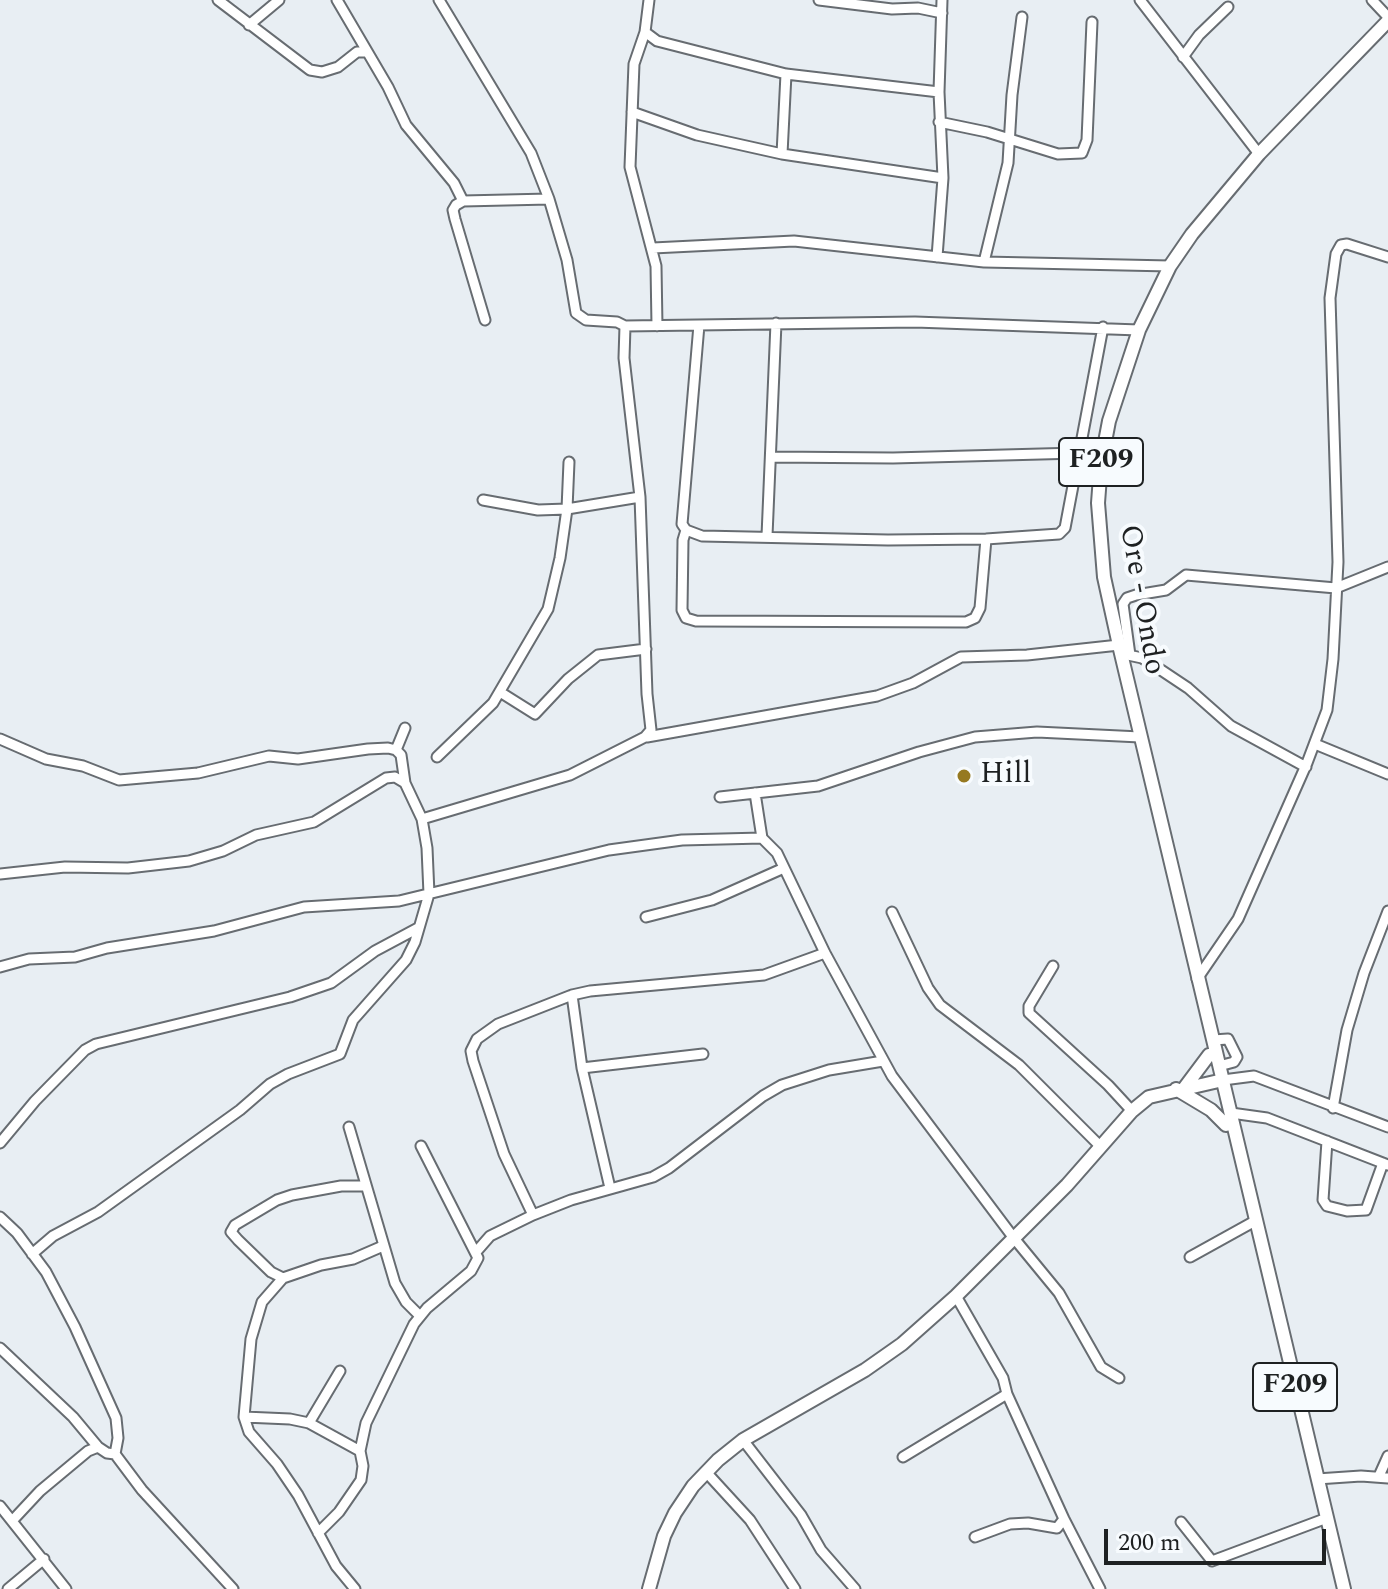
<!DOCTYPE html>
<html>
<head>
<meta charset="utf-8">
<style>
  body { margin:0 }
  #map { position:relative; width:1388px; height:1589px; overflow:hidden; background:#e8eef3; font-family:Spectral,serif }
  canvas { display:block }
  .scale { position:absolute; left:1104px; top:1529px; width:222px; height:36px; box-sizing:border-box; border:4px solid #1e2122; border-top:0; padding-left:10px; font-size:24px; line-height:28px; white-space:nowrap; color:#1e2122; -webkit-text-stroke:6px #f7fbfe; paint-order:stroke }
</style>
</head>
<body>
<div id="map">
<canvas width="1388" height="1589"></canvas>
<div class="scale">200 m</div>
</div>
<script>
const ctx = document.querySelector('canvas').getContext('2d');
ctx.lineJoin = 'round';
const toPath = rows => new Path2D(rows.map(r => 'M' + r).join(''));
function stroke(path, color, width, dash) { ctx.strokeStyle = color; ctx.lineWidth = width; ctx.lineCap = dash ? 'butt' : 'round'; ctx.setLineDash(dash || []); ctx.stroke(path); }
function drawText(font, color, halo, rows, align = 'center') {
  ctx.font = font + ' Spectral,serif'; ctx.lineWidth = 8; ctx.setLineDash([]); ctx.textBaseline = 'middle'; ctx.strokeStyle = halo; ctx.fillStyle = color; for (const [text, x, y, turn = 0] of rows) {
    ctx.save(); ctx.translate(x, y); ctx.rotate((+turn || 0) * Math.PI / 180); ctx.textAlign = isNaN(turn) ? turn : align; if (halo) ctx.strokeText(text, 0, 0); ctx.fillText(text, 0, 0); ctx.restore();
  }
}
const minor = toPath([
  [218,0,310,70,322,72,338,67,357,52,366,52],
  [337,0,388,87,406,125,454,183,463,201],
  [649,0,645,32,657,41,786,74,939,92],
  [819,0,892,9,918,8,942,13],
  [1140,0,1259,154],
  [1372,0,1388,17],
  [249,25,279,0],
  [645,32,634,64,630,167,656,266,657,326],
  [1183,57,1199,35,1228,7],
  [632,112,697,135,782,154,943,178],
  [939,122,987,132,1058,154,1082,153,1087,140,1092,22],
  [782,154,786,74],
  [653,248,794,241,984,262,1170,266],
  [937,257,943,178,939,92,942,0],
  [984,262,1008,163,1012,95,1022,17],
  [485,320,455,219,453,210,456,205,463,201,549,199],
  [699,325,682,524,686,530,683,540,682,610,686,618,696,621,966,622,975,618,980,608,986,539],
  [625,326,915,322,1139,330],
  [772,457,893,458,1078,453],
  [483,500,538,510,567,509,640,497],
  [686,530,702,536,888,540,986,539,1059,534,1065,528,1103,327],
  [767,536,776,323],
  [1128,655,1142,658,1161,670,1188,688,1231,726,1306,767],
  [1130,655,1123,604,1127,598,1136,595,1166,590,1186,575,1336,588,1388,567],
  [500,692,535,714,568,679,598,655,646,649],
  [647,737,877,696,913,683,961,657,1027,655,1119,645],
  [0,739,46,759,83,766,119,780,198,773,269,756,298,759,368,749,388,748,396,750],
  [1315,744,1388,774],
  [396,750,405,728],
  [437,757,493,703,548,609,560,558,567,509,569,462],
  [755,793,762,838],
  [720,797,818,786,919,752,975,737,1037,732,1140,737],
  [422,819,570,775,645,737,651,730,647,694,640,497,624,358,625,326,617,322,586,320,576,313,567,260,549,199,531,153,439,0],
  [0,874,65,867,128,868,189,861,223,851,256,835,314,822,386,778,395,777,405,783],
  [892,912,928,988,940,1005,1019,1065,1101,1147],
  [646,917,712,900,784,868],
  [1053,966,1029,1006,1029,1013,1108,1085,1132,1111],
  [0,967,29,959,75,957,107,948,214,931,304,907,399,901,609,850,682,840,762,838,777,853,825,953,892,1076,1013,1237,1059,1293,1101,1367,1119,1378],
  [1197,979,1238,919,1307,763,1327,710,1333,659,1338,562,1330,298,1336,254,1341,245,1347,244,1388,257],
  [572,995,582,1068,610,1188],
  [1213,1040,1228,1039,1237,1057,1234,1062,1219,1066],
  [582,1068,703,1054],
  [1223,1080,1254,1076,1388,1127],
  [1333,1108,1347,1030,1364,973,1388,911],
  [1231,1113,1267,1118,1388,1165],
  [349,1127,395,1283,406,1302,419,1315],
  [1327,1141,1323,1200,1327,1206,1347,1211,1366,1210,1383,1163],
  [0,1143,35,1101,85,1050,96,1044,290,997,331,983,375,951,418,928],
  [533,1215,504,1154,473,1061,471,1051,477,1039,498,1024,572,995,590,991,764,975,825,953],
  [0,1217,17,1233,46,1272,75,1327,116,1418,118,1438,115,1454],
  [476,1252,490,1236,533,1215,571,1200,653,1177,669,1168,763,1096,782,1085,829,1070,883,1061],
  [32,1254,53,1236,98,1212,240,1110,270,1084,288,1074,340,1054,353,1020,406,960,415,942,429,894,427,848,422,819,405,783,401,755,396,750],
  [1190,1257,1255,1221],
  [283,1278,271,1272,238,1240,231,1232,235,1225,277,1200,292,1195,341,1186,365,1186],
  [956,1296,1003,1378,1007,1394,1064,1519,1100,1589],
  [0,1348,73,1417,98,1447,107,1453,115,1454,142,1490,233,1589],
  [244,1417,290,1419,309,1423,360,1451],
  [309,1423,340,1371],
  [743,1440,801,1515,821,1550,855,1589],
  [903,1457,1007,1394],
  [706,1472,750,1520,795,1589],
  [1379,1476,1388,1456],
  [1317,1479,1361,1476,1388,1478],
  [0,1506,66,1589],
  [12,1521,40,1491,88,1451,98,1447],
  [1181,1522,1212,1561,1327,1518],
  [318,1533,339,1512,361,1480,363,1466,360,1451,366,1423,414,1324,427,1308,471,1271,478,1258,421,1146],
  [975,1537,1010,1524,1028,1523,1057,1528,1064,1519],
  [8,1589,44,1559],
  [355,1589,336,1566,298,1495,277,1464,249,1432,244,1417,251,1339,262,1302,283,1278,321,1265,353,1259,383,1246]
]);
const major = toPath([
  [1185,1087,1209,1055],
  [1176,1089,1211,1110,1226,1125],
  [649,1589,664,1536,675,1513,693,1486,718,1460,743,1440,865,1370,902,1344,956,1296,1067,1185,1132,1111,1149,1097,1223,1080],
  [1344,1589,1119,645,1104,577,1098,503,1101,463,1109,421,1139,330,1170,266,1192,234,1259,154,1388,21]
]);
stroke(minor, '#676c71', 13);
stroke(major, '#676c71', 16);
stroke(minor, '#fff', 9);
stroke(major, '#fff', 12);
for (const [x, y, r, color] of [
  [964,776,8,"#967921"]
]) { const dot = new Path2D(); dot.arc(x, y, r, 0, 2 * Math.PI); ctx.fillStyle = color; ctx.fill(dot); stroke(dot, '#f7fbfe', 3); }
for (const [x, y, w] of [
  [1101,462,84],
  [1295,1387,84]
]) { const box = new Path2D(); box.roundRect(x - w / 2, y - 24, w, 48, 6); ctx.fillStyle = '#f7fbfe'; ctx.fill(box); stroke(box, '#1e2122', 2); }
drawText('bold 28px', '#1e2122', null, [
  ["F209",1101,462],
  ["F209",1295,1387]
]);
drawText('30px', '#1e2122', '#f7fbfe', [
  ["Ore - Ondo",1140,600,80]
]);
drawText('30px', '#1e2122', '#f7fbfe', [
  ["Hill",980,776]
], 'left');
</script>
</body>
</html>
